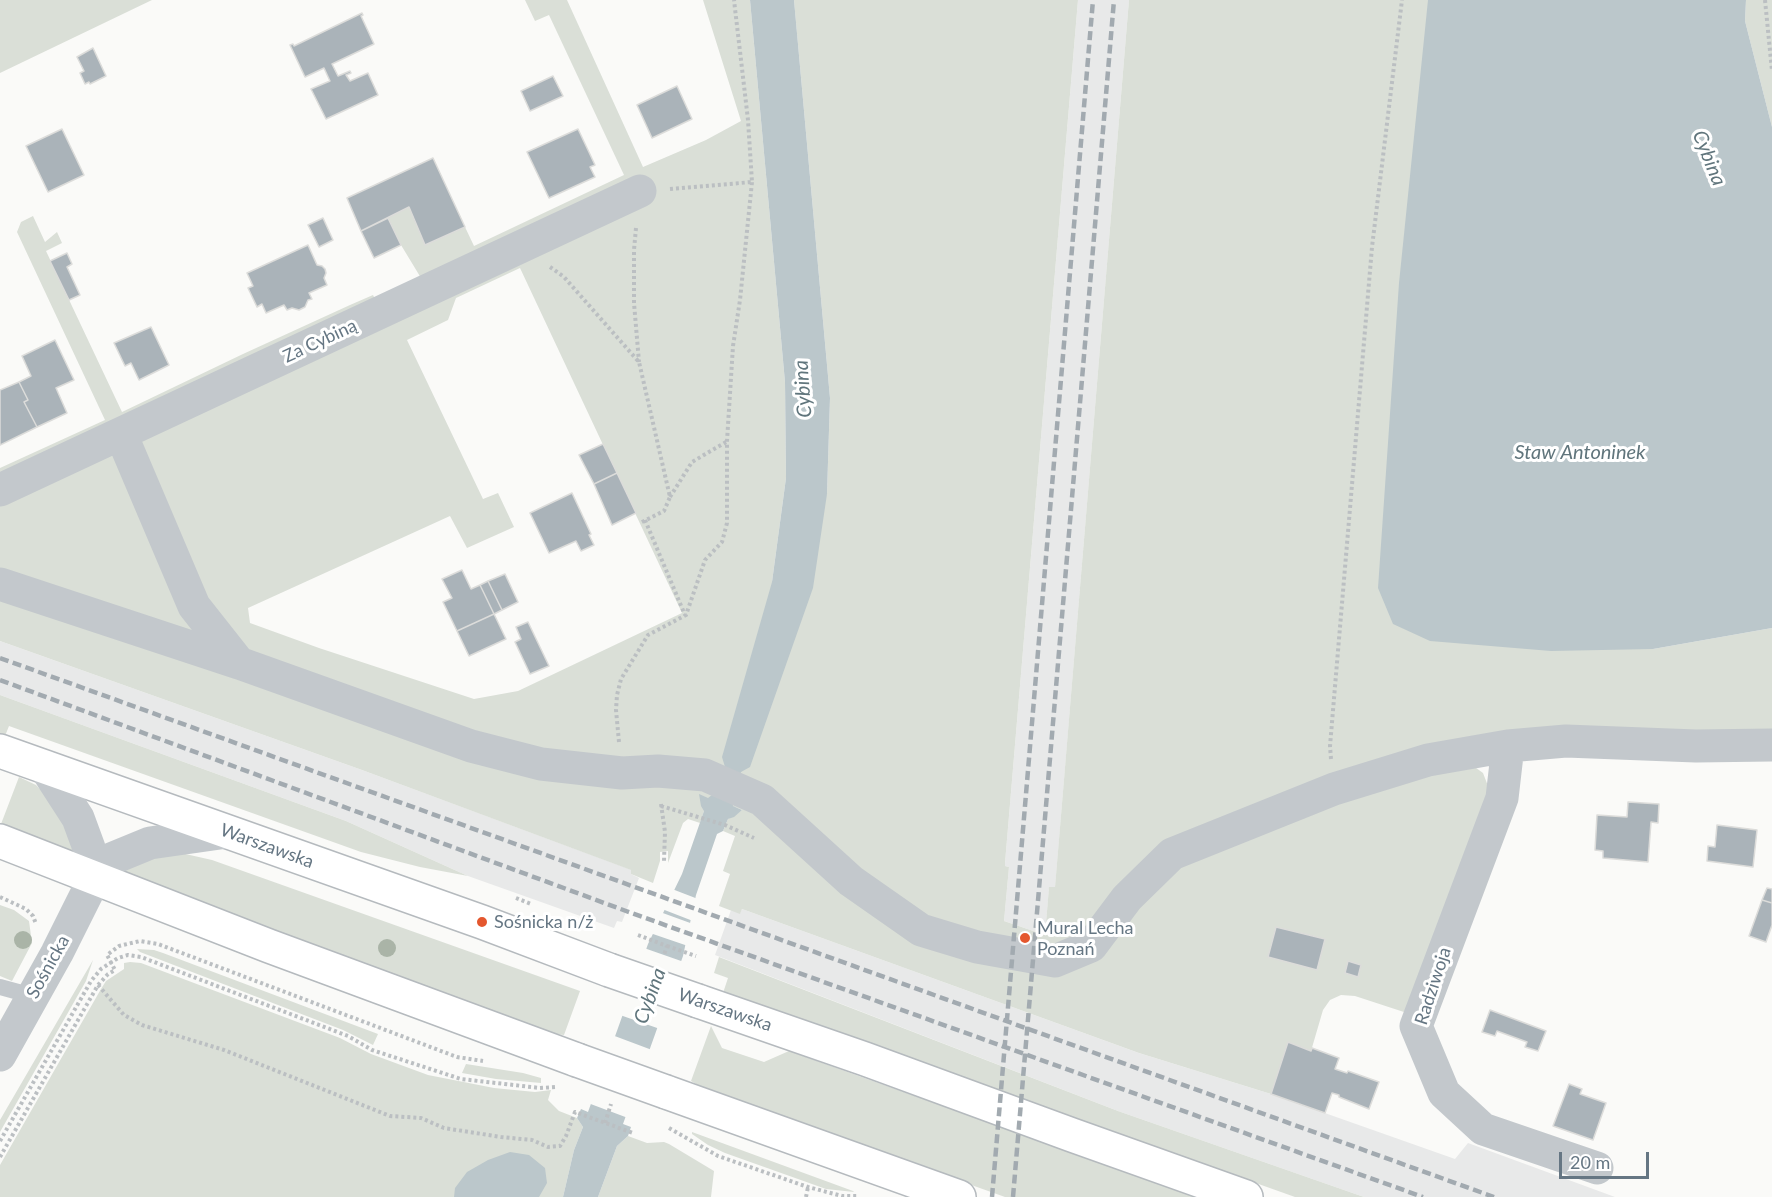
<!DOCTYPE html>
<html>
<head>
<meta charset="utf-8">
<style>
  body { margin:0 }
  #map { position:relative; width:1772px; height:1197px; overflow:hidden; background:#fafaf8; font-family:Lato,sans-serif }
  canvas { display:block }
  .scale { position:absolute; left:1559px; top:1152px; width:90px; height:27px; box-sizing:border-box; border:3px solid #657683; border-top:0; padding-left:8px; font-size:18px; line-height:21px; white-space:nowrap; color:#657683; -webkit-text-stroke:4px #fff; paint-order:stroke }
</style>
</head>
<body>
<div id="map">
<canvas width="1772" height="1197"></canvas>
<div class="scale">20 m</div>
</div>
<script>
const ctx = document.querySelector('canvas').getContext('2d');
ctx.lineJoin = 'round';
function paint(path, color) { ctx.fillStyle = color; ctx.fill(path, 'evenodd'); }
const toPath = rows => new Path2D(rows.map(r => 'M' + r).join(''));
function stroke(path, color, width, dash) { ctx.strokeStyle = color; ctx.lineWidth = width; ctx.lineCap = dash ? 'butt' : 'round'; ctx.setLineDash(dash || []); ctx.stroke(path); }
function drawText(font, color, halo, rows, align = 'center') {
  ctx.font = font + ' Lato,sans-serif'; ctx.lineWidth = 6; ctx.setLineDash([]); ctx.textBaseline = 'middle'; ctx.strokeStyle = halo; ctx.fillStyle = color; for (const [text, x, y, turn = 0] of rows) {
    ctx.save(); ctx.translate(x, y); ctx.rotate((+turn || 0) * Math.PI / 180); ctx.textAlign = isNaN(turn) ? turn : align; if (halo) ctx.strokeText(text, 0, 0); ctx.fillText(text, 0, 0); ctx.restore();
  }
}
paint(toPath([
  [1078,0,1129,0,1055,888,1049,888,1045,935,1004,921,1009,867,1005,866,1005,863],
  [0,641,362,770,632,870,631,874,639,878,622,922,617,921,614,928,468,876,346,821,0,695],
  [742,909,1139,1053,1271,1094,1455,1159,1468,1143,1615,1197,1364,1197,1118,1111,715,955,731,910,740,913]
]), '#e8e9e9');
paint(toPath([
  [0,0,152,0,0,73],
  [525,0,567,0,643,167,706,140,741,121,703,0,750,0,785,382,786,478,772,582,827,494,830,398,794,0,1078,0,1005,863,1005,866,1009,867,1004,921,1045,935,1049,887,1055,887,1129,0,1459,0,1653,649,1772,628,1772,734,1472,765,1483,773,1488,786,1487,801,1410,1014,1355,996,1341,995,1330,1000,1323,1010,1311,1051,1288,1043,1271,1094,1139,1053,742,909,740,914,719,906,730,874,723,871,735,836,723,831,728,819,742,810,732,806,704,811,700,823,688,819,683,823,668,863,668,851,660,852,660,861,653,883,631,874,631,870,362,770,0,641,0,468,105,420,17,232,21,222,33,216,45,242,57,232,62,243,46,251,122,412,243,354,350,305,373,295,375,299,421,278,401,245,387,217,409,207,425,245,465,227,474,246,624,175,549,15,535,21],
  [520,268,682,613,518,691,474,699,319,648,250,623,248,608,450,516,467,548,514,527,498,493,483,499,407,340,448,320,456,298],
  [1276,927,1325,939,1269,957],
  [1746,0,1772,0,1772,127,1745,21],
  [0,695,346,821,468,876,420,867,361,852,9,726,5,736,0,734],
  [19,777,36,785,58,807,76,854,1,824],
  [181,853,212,860,580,991,564,1035,545,1033,118,871,134,860],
  [0,905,14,910,29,921,32,943,12,981,0,976],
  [137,949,154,950,163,953,378,1034,373,1045,343,1030,140,952],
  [719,957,1118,1111,1364,1197,1295,1197,723,993,728,978,714,973],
  [93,960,86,981,0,1132,0,1120],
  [130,962,141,963,340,1038,371,1054,428,1075,494,1088,535,1092,551,1090,548,1100,559,1111,577,1118,583,1127,574,1150,563,1197,0,1197,0,1165,101,989,106,981,124,969,124,963],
  [711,1026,722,1048,764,1062,789,1051,1197,1197,1005,1197,708,1091,691,1081],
  [466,1064,523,1073,541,1078,541,1083,496,1079,462,1073],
  [692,1132,853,1191,854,1192,826,1189,725,1153,708,1145,692,1134],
  [628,1136,647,1143,664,1142,669,1144,714,1171,711,1197,598,1197,617,1146]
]), '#dadfd7');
paint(toPath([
  [750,0,794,0,830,398,827,494,813,588,750,767,741,772,731,798,733,806,742,810,734,817,728,819,723,831,717,834,696,895,683,956,623,1124,631,1127,628,1136,617,1146,598,1197,563,1197,574,1150,583,1127,577,1118,581,1109,588,1112,648,944,682,874,704,811,701,806,699,794,708,798,716,792,725,767,722,757,772,582,786,478,785,382],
  [1428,0,1746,0,1745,21,1772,127,1772,628,1653,649,1551,651,1430,641,1393,624,1378,588,1399,283],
  [510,1152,529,1155,545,1168,547,1183,539,1197,454,1197,455,1188,467,1172,488,1160]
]), '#bbc7cb');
paint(toPath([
  [672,889,698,899,693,921,662,909],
  [660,912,693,924,688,946,650,933],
  [644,948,684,962,660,1029,620,1015],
  [612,1035,652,1050,628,1118,588,1103]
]), '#fafaf8');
const building = toPath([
  [362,13,363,15,361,16,374,44,332,64,338,76,350,71,351,73,346,75,350,81,368,73,378,95,326,119,311,89,330,81,324,68,305,77,290,45,293,44,294,46,362,13],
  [93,48,106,76,90,84,89,82,85,84,80,73,84,71,77,57,93,48],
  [553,76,563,96,530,111,521,91,553,76],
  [677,86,692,119,652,138,637,105,677,86],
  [62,129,84,175,48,192,26,146,62,129],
  [578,129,595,165,590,167,595,177,549,198,527,152,578,129],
  [433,158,465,227,425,245,409,207,361,231,347,198,433,158],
  [323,218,333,240,319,247,308,225,323,218],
  [388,218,401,245,374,258,361,231,388,218],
  [308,245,317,265,322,266,325,269,326,273,324,278,327,285,309,293,312,299,308,300,305,307,299,310,292,308,287,310,284,305,266,313,262,304,257,307,248,288,253,286,247,273,308,245],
  [67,253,72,264,67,267,80,295,69,300,50,261,67,253],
  [151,327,169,365,139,380,131,363,125,366,114,343,151,327],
  [55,340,74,380,56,388,67,413,37,427,24,402,28,400,19,382,31,376,22,356,55,340],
  [19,382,28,400,24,402,37,427,0,445,0,390,19,382],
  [603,444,617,473,594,484,579,455,603,444],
  [617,473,636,513,612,525,594,484,617,473],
  [572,493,591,534,589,535,594,545,581,551,576,541,549,553,530,513,572,493],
  [462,570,471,589,480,585,494,614,457,631,443,602,452,598,442,579,462,570],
  [505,574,518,602,502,610,488,581,505,574],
  [488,581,502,610,494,614,480,585,488,581],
  [494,614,506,639,469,656,457,631,494,614],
  [528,622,549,666,530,674,515,642,521,639,516,627,528,622],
  [1628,802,1659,804,1658,823,1651,822,1648,862,1603,858,1603,851,1595,850,1597,815,1627,817,1628,802],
  [1717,825,1757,830,1753,867,1707,861,1708,846,1715,847,1717,825],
  [1767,888,1772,889,1772,903,1762,900,1767,888],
  [1762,900,1772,903,1772,925,1766,942,1749,936,1762,900],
  [1276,927,1325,939,1317,970,1268,957,1276,927],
  [1348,961,1361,965,1358,977,1345,973,1348,961],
  [1490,1010,1546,1031,1538,1051,1525,1047,1527,1042,1497,1031,1495,1036,1482,1032,1490,1010],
  [1288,1042,1311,1051,1312,1048,1339,1058,1335,1069,1347,1073,1348,1071,1379,1082,1369,1109,1339,1097,1339,1095,1332,1093,1325,1113,1271,1094,1288,1042],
  [1569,1084,1582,1089,1580,1094,1606,1103,1593,1140,1553,1126,1569,1084]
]);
paint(building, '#aab3b9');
stroke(building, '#dcdcda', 1.5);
const primary = toPath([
  [0,751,482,922,609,970],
  [0,841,269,946,577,1060],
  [698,1001,865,1059,1072,1135,1246,1197],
  [666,1092,959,1197]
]);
stroke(primary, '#b5babe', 36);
stroke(toPath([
  [1765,0,1772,71],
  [670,189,752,182,748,120,734,0],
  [636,228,634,250,634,303,639,362],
  [550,267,564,277,639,362,670,497,664,511,640,523],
  [670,497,692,462,726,442],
  [645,520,685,615],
  [619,742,616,710,617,695,621,679,648,635,686,615,705,560,722,542,727,523,727,441,733,346,740,300,752,182],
  [1331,759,1330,746,1372,247,1402,0],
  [661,804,665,832,664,861],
  [661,806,725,825,754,838],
  [0,897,26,909,33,916,36,924],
  [516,898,531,904],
  [638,935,667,946,664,955],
  [667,946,696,956],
  [98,985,124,1015,142,1025,224,1050,390,1116,421,1118,444,1128,501,1137,532,1140,548,1147,560,1146,566,1136,575,1112,633,1133],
  [605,1123,611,1104],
  [669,1128,718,1156,808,1187,842,1196,857,1196],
  [0,1141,91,981,101,969,118,958,128,955,141,957,348,1036,372,1050,461,1079,540,1088,556,1087],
  [0,1157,98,985,108,974,115,970,107,955,119,946,140,941,158,944,457,1057,483,1061],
  [806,1197,808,1187]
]), '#bbbfc2', 4, [3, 3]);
stroke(toPath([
  [0,987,33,996]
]), '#c3c8cc', 16);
stroke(toPath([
  [121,434,194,606,239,663],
  [0,490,640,191],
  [0,584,239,663,471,746,541,764,622,773,658,771,705,775,762,800,851,881,921,930,977,947,1055,961,1091,946,1127,898,1172,854,1334,789,1428,760,1508,746,1566,741,1696,746,1772,745],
  [1508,746,1502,798,1416,1026,1444,1093,1483,1129,1597,1168],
  [45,767,78,818,89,848,93,878],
  [0,1055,57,953,87,893,93,878,111,859,150,843,227,832]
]), '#c3c8cc', 33);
stroke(primary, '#fff', 33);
stroke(toPath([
  [0,658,1494,1197],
  [0,680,626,911,1423,1197],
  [992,1197,1093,0],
  [1013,1197,1114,0]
]), '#a2aab0', 4.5, [9, 4.5]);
const primaryBridge = toPath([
  [609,970,698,1001],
  [577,1060,666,1092]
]);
stroke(primaryBridge, '#b5babe', 36, []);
stroke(primaryBridge, '#fff', 33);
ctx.fillStyle = '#aab4a7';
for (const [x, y] of [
  [23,940],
  [387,948]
]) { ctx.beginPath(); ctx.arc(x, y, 9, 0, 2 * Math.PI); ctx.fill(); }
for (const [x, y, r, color] of [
  [482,922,6,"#e4572e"],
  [1025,938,6,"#e4572e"]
]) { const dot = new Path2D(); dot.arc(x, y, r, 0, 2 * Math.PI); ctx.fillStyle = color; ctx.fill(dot); stroke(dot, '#fff', 2); }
drawText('18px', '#657683', '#fff', [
  ["Za Cybiną",320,341,-25],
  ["Warszawska",267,846,20],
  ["Sośnicka",48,967,-61],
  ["Radziwoja",1433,986,-72],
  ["Warszawska",725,1010,19]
]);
drawText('18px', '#657683', '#fff', [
  ["Sośnicka n/ż",494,922],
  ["Mural Lecha",1037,928],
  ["Poznań",1037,949]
], 'left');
drawText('italic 20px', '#60757c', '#fff', [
  ["Cybina",1709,158,68],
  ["Cybina",803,389,-94],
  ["Staw Antoninek",1580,453],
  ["Cybina",650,996,-70]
]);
</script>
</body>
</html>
